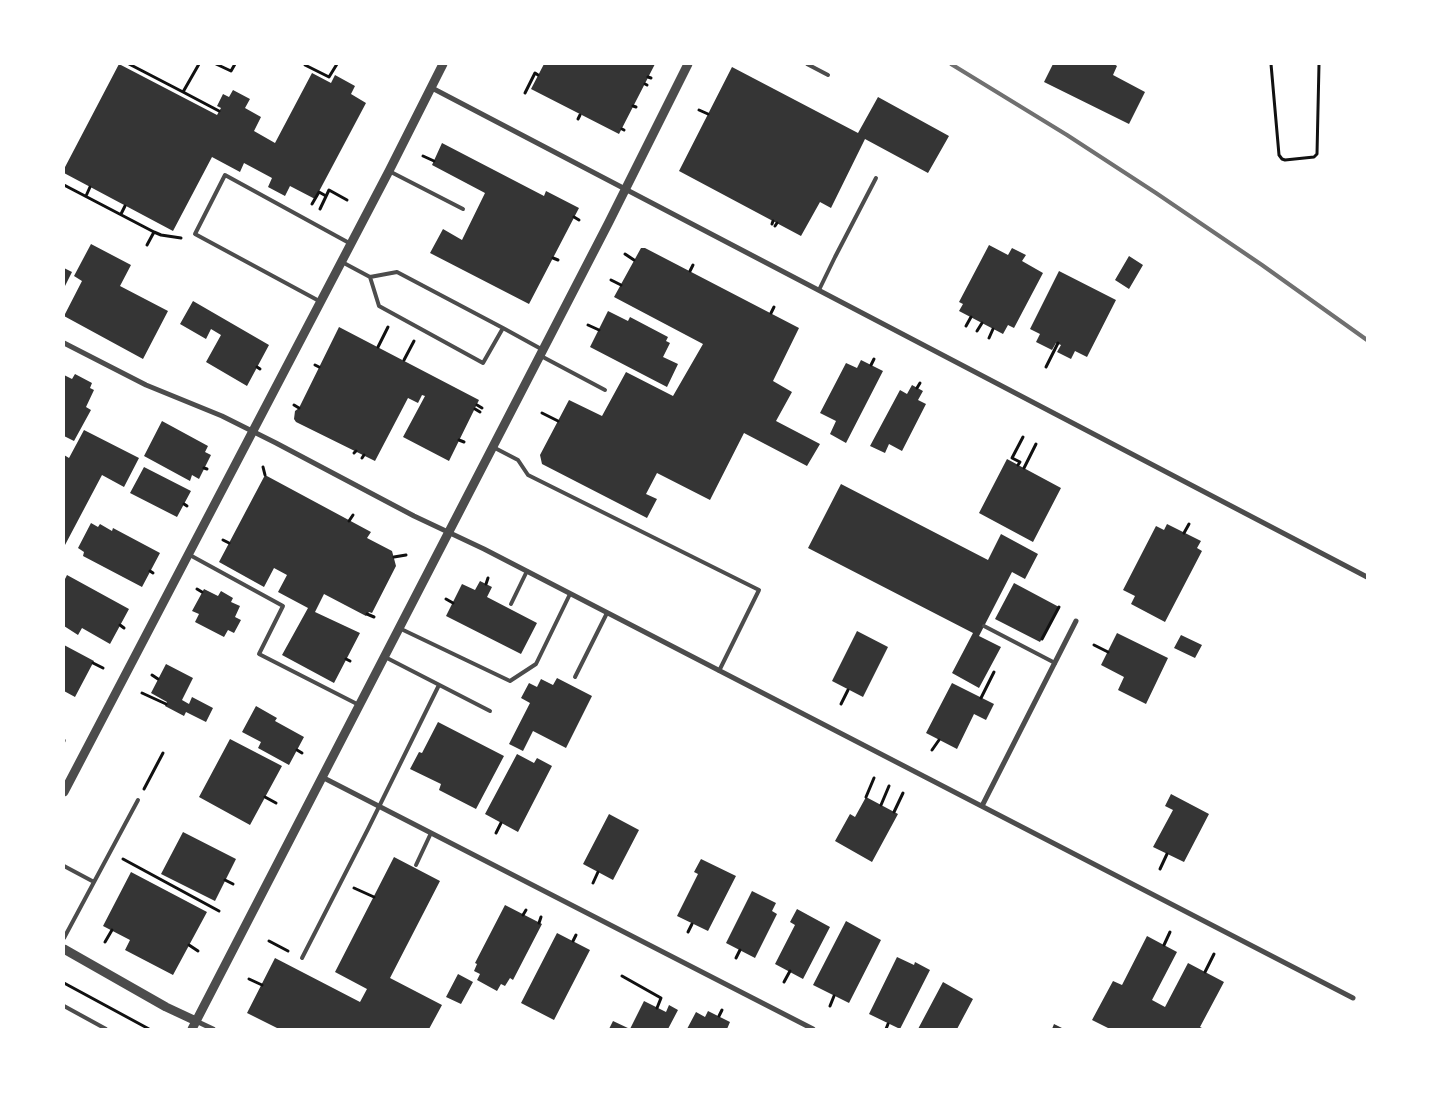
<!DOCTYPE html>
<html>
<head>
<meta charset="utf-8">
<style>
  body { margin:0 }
  #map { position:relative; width:1431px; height:1093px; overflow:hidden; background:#fff; font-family:"DejaVu Sans",sans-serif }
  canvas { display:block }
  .frame { position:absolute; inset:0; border:65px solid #fff; pointer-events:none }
</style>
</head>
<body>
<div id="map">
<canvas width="1431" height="1093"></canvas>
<div class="frame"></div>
</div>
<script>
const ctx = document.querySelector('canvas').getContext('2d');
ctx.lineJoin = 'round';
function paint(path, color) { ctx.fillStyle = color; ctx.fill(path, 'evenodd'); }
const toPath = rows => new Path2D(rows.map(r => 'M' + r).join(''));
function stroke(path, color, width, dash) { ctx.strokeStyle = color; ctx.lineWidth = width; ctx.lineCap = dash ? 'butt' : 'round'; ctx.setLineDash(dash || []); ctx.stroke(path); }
paint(toPath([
  [119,64,217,115,221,108,217,106,223,94,229,97,233,90,250,99,245,108,261,117,254,131,275,143,312,73,331,83,335,75,355,86,351,94,366,103,315,199,290,186,285,196,268,187,272,178,244,163,240,172,212,157,173,231,64,173,64,169],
  [544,64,655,64,619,134,531,89],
  [1053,64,1114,64,1117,66,1113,75,1145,92,1129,124,1044,82],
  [732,67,858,133,878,97,949,136,928,173,865,139,831,208,820,202,801,236,679,171],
  [442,143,544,196,546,191,579,208,529,304,430,253,443,229,462,240,485,193,432,165],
  [91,244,131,265,120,286,168,311,143,359,64,316,82,281,74,276],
  [989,245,1008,255,1012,248,1026,255,1022,261,1043,273,1014,328,1008,325,1003,334,959,311,963,304,959,302],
  [641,248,645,248,799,328,773,381,792,392,776,421,820,444,807,466,744,433,710,500,657,473,646,494,657,499,647,518,542,464,540,455,569,400,602,416,626,372,673,396,703,344,614,297],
  [1129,256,1143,265,1129,289,1115,280],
  [64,268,72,272,64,288],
  [1059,271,1116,300,1087,357,1075,351,1071,359,1057,352,1061,345,1056,343,1052,350,1036,342,1040,334,1030,329],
  [193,301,269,345,247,386,206,362,221,335,211,329,206,339,180,324],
  [608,311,628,321,630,317,668,337,666,341,670,343,663,357,678,364,667,387,590,347],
  [339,327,479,400,449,461,403,437,425,396,422,395,418,403,408,398,375,461,296,422,294,419,295,411,299,408],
  [861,360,883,371,846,443,830,434,836,421,820,413,846,363,857,368],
  [75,374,92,383,90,388,94,390,86,407,91,410,74,441,64,436,64,375,72,379],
  [912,385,923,391,918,400,926,404,902,451,889,444,885,453,870,446,900,390,907,394],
  [162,421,208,446,205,452,211,455,199,479,192,475,190,481,144,456],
  [84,430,139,458,124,487,102,475,65,545,64,545,64,455,69,458],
  [1007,459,1061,488,1033,542,979,513],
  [144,467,191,491,177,517,130,493],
  [265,475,371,532,367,538,392,551,396,566,372,613,369,612,366,616,324,594,315,612,360,633,334,683,282,655,308,608,278,592,287,575,274,568,264,587,219,562],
  [841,484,988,560,1001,534,1038,554,1025,579,1012,572,979,636,1001,647,979,688,952,673,973,633,808,548],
  [91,523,98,527,100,524,112,531,113,528,160,553,142,587,83,556,84,552,78,548],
  [1167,524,1201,541,1197,548,1202,551,1165,622,1131,604,1135,596,1123,590,1156,526,1164,530],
  [67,575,129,609,110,644,82,628,78,635,64,626,64,581],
  [480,581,492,587,487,597,537,623,521,654,446,616,462,584,475,590],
  [1014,583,1059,607,1040,642,995,619],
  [204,589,218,596,221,591,233,598,231,602,240,606,235,617,241,620,234,633,228,630,224,637,195,622,199,614,192,611],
  [857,631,888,647,863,697,832,681],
  [1117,633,1168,658,1146,704,1118,690,1124,677,1101,665],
  [1181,635,1202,645,1195,658,1174,648],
  [64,645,94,661,75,697,64,691],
  [166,664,193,678,182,700,189,704,192,697,213,708,206,722,186,712,184,716,165,706,167,702,151,693],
  [557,678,592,696,566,748,533,731,523,751,509,744,530,703,521,698,529,683,537,687,541,679,553,685],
  [952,683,994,704,986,720,974,714,957,749,926,733],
  [256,706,277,718,275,721,304,737,289,765,258,748,261,742,242,732],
  [438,722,504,756,476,809,439,790,441,784,410,769,419,752,422,753],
  [230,739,282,766,250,825,199,797],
  [517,754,534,763,537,758,552,766,518,832,485,814],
  [1171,794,1209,814,1184,862,1153,847,1173,810,1165,806],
  [866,797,898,814,872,862,835,841,850,814,855,817],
  [609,814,639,830,613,880,583,864],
  [183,832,236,859,215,901,161,874],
  [394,857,440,881,390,978,442,1005,429,1029,279,1029,247,1013,275,958,360,1002,367,989,335,972],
  [701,859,736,876,708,931,677,916,698,874,694,872],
  [131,872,207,912,173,975,125,950,130,940,103,926],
  [752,891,776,903,772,911,777,914,755,958,726,943],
  [505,905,542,924,513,980,510,978,505,986,501,984,497,991,477,980,480,974,474,971,477,964,475,963],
  [797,909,830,927,803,979,775,964,795,925,790,922],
  [846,921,881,940,849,1003,813,985],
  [557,933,590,950,554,1020,521,1003],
  [1147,936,1177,952,1152,1000,1165,1007,1188,963,1224,982,1200,1027,1204,1029,1110,1029,1092,1020,1113,981,1122,985],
  [897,957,914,965,915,962,930,970,900,1029,869,1014],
  [458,974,473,982,461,1004,446,997],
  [943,982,973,999,957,1029,918,1029],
  [644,1001,666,1012,669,1005,678,1010,668,1029,630,1029],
  [708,1011,730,1022,727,1029,687,1029,696,1012,705,1017],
  [613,1021,630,1029,609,1029],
  [1054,1024,1064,1029,1052,1029]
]), '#353535');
stroke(toPath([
  [129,64,183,92],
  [199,64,183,92,219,111],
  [216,64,231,71,235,64],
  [306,64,305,65,329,77,337,64],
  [1271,64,1279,155,1282,159,1285,160,1314,157,1317,154,1319,64],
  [648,77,651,78],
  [645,84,647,85],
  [525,93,535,73,538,75],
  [633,106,636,107],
  [699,110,708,114],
  [578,119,580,115],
  [622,129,624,130],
  [423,156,434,161],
  [64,185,154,232,161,235,181,238],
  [86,196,90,187],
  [312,204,319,192,326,196],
  [320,209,329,190,347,200],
  [121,214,125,206],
  [574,217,579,220],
  [772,224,773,221],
  [775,226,777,223],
  [147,245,154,232],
  [625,254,634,260],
  [553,258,558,260],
  [690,271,693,265],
  [611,280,621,285],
  [771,313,774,307],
  [588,325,599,330],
  [966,326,971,317],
  [977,331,982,323],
  [989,338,993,329],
  [378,347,388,327],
  [404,360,414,341],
  [315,365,319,367],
  [871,365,874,359],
  [257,367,260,369],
  [1046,367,1058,343],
  [917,388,920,383],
  [294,405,299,408],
  [477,405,482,408],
  [475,409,480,412],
  [542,413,558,421],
  [459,440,464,442],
  [354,453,356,451],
  [362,458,364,455],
  [1018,465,1020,462,1012,458,1023,437],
  [263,467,265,475],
  [204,468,207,469],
  [1024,468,1036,444],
  [184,504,187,506],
  [349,521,353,515],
  [1184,533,1189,524],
  [223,540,229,543],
  [394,557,406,555],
  [150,571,153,573],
  [486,584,488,578],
  [197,589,202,592],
  [446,599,453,603],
  [367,614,374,617],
  [120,625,124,628],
  [1042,639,1059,607],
  [1094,645,1108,652],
  [346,659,350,661],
  [93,663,103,668],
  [152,675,158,679],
  [142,693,166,704],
  [981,698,994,672],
  [841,704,848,690],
  [64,740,64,741],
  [297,750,302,753],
  [932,750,939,740],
  [144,789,163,753],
  [265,797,276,803],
  [866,797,874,778],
  [881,805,889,786],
  [894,812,903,793],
  [496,833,501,823],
  [123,859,219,911],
  [1160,869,1167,854],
  [225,880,233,884],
  [593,883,598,872],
  [354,888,374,897],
  [523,915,526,910],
  [539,923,541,917],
  [688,932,692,924],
  [269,941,288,951],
  [573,941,576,935],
  [105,942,112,930],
  [189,945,198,951],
  [1164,945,1170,932],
  [736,958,740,950],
  [1205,972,1214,954],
  [622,976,661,998,657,1008],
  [249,979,262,985],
  [784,982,790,971],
  [64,983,149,1029],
  [830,1006,834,996],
  [719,1016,722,1010],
  [886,1029,888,1024]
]), '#111', 3);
stroke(toPath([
  [807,64,828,75],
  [389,171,463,209],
  [342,262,370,277,379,306,483,363,503,328,543,350],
  [370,277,397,272,503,328],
  [819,290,835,257,876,178],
  [321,302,195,234,225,175,351,244],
  [541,356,605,390],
  [493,447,518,460,528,475,759,590,719,671],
  [188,554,283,606,259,654,359,705],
  [511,604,527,571],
  [984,626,1055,663],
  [399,628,510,681,536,664,570,594],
  [385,657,490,711],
  [575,677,607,613],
  [416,865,431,833],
  [64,866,94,882],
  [64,938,138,800],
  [302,958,368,829,439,685],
  [64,1006,106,1029]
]), '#4c4c4c', 4);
stroke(toPath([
  [432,88,1367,577],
  [64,343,146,385,222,416,276,443,414,516,484,549,1353,998],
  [322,777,813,1029],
  [982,806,1076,621],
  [196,1021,213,1029]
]), '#4c4c4c', 5);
stroke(toPath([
  [64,792,389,171,443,64],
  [64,949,166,1007,196,1021],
  [192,1029,609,222,688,64]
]), '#4c4c4c', 9);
stroke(toPath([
  [951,64,1067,135,1156,193,1262,265,1367,340]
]), '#707070', 4);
</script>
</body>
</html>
